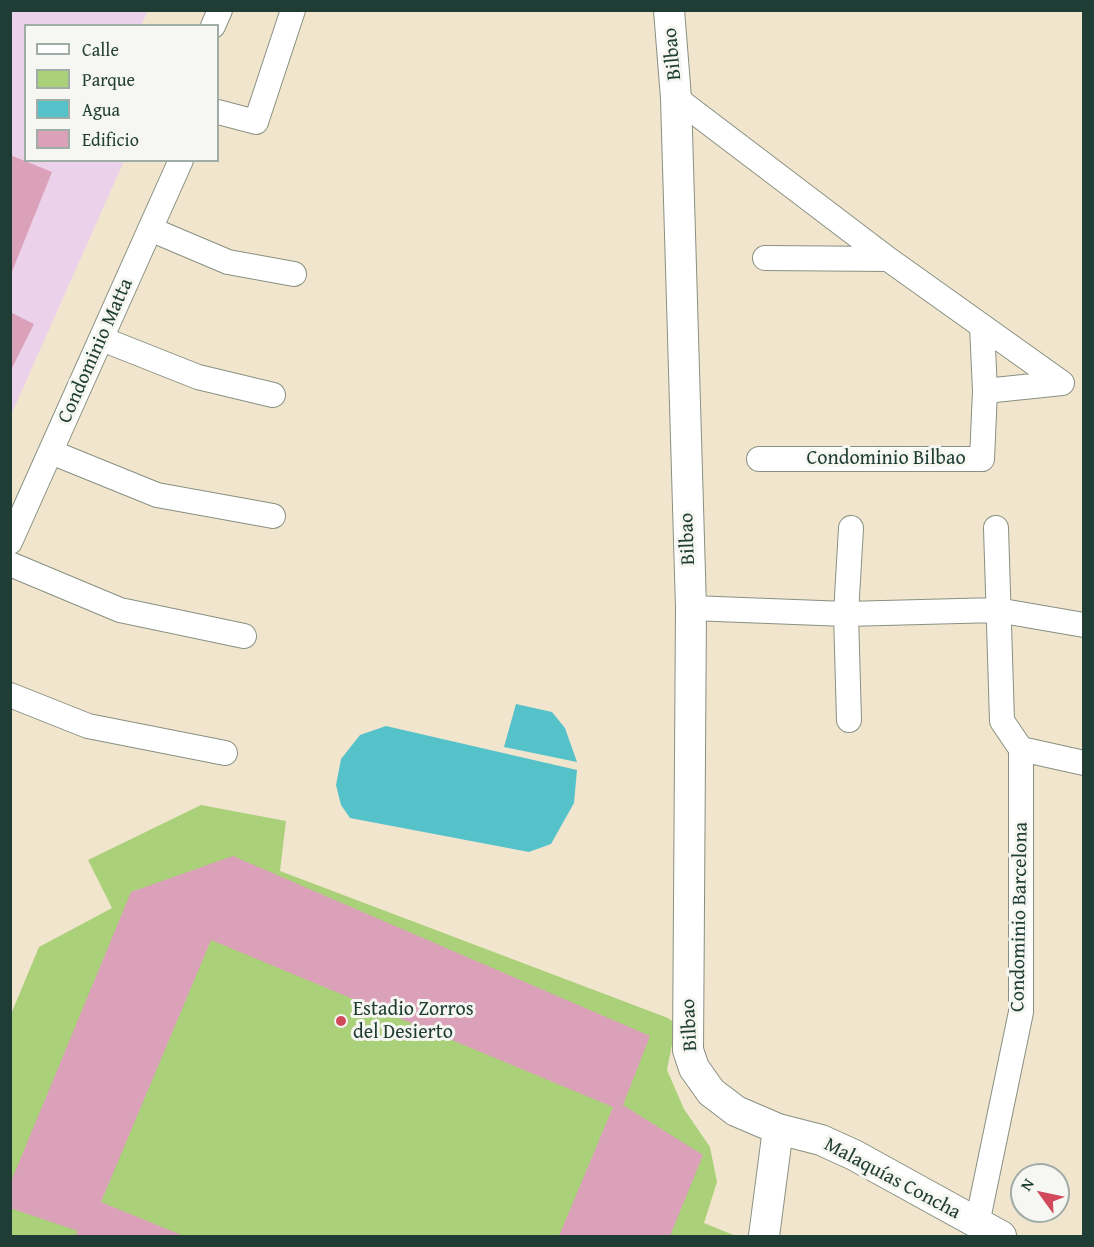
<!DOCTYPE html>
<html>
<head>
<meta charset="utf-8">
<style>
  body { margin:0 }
  #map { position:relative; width:1094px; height:1247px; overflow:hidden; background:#f2e5ce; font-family:"Gentium Book Plus",serif }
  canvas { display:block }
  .frame { position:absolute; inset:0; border:12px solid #1f3d34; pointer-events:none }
  .legend { position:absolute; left:24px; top:24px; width:195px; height:138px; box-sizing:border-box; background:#f6f6f2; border:2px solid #a0aca6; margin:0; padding:8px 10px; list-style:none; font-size:18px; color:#1f3d34 }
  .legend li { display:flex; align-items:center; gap:12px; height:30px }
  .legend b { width:30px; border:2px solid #a0aca6 }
  .north { position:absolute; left:1010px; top:1163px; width:60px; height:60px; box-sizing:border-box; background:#f6f6f2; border:2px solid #a0aca6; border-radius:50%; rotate:303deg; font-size:16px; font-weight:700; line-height:24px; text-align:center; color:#1f3d34 }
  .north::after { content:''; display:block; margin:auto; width:21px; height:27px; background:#d1495b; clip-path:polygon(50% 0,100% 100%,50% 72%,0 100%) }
</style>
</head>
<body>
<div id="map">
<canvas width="1094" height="1247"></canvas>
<div class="frame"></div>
<ul class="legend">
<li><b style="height:8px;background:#fff"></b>Calle</li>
<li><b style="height:16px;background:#abd07a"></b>Parque</li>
<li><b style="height:16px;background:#55c2ca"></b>Agua</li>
<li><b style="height:16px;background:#daa1b8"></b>Edificio</li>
</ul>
<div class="north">N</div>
</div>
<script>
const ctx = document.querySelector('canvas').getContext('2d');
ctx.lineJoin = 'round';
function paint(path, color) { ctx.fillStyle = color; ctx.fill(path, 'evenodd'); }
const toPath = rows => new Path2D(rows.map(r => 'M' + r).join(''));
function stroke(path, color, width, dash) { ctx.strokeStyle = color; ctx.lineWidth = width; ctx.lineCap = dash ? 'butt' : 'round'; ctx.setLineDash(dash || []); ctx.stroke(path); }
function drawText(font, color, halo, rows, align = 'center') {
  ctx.font = font + ' "Gentium Book Plus",serif'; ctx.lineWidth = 6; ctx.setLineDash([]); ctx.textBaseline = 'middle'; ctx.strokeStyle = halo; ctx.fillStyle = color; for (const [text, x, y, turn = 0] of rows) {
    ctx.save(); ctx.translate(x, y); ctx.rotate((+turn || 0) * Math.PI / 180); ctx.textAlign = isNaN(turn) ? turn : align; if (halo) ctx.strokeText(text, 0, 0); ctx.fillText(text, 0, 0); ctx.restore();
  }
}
paint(toPath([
  [11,11,148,11,141,25,26,26,26,160,124,161,11,415]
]), '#ecd1eb');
paint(toPath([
  [201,805,286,821,280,871,668,1018,676,1024,667,1070,684,1109,710,1147,717,1182,704,1223,736,1236,11,1236,11,1014,39,947,112,908,88,860]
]), '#abd07a');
paint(toPath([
  [516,704,552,712,565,728,577,762,504,747],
  [386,726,577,770,574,803,551,844,529,852,350,818,341,805,336,785,341,759,360,735]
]), '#55c2ca');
paint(toPath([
  [10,155,52,172,11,274,10,274],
  [10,312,34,324,10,372],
  [233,856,650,1036,623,1105,703,1155,670,1236,559,1236,613,1107,211,940,101,1202,184,1236,75,1236,78,1231,10,1208,10,1184,131,892]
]), '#daa1b8');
const minor = toPath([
  [213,26,220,10],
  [676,98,888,259,1062,383],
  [218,112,256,122,293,10],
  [150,229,228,262,294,274],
  [765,258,888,259],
  [102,339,198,377,273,395],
  [985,391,1062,383],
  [51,452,157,495,273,516],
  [759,459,982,459,985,391,982,326],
  [10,542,181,160],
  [10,564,120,610,244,636],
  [691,608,846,614,997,610,1084,625],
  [10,695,88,726,225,753],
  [849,720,846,614,851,528],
  [1021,749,1084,763],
  [977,1224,1021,1012,1021,749,1002,721,996,528]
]);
const tertiary = toPath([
  [669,10,676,98,691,608,688,1050,694,1068,711,1092,736,1111,778,1129,821,1140,854,1155,1001,1236],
  [764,1236,778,1129]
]);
stroke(minor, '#889181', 26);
stroke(tertiary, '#889181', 32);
stroke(minor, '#fff', 24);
stroke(tertiary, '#fff', 30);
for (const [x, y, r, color] of [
  [341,1021,6,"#d1495b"]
]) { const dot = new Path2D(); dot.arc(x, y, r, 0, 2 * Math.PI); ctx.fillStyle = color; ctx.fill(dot); stroke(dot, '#f6f6f2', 2); }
drawText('20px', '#1f3d34', '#f6f6f2', [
  ["Bilbao",673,54,-95],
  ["Condominio Matta",96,351,-66],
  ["Condominio Bilbao",886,459],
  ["Bilbao",688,539,-92],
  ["Condominio Barcelona",1020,917,-89],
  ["Bilbao",690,1025,-93],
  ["Malaquías Concha",892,1179,28]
]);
drawText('20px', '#1f3d34', '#f6f6f2', [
  ["Estadio Zorros",353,1010],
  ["del Desierto",353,1033]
], 'left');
</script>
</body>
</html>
